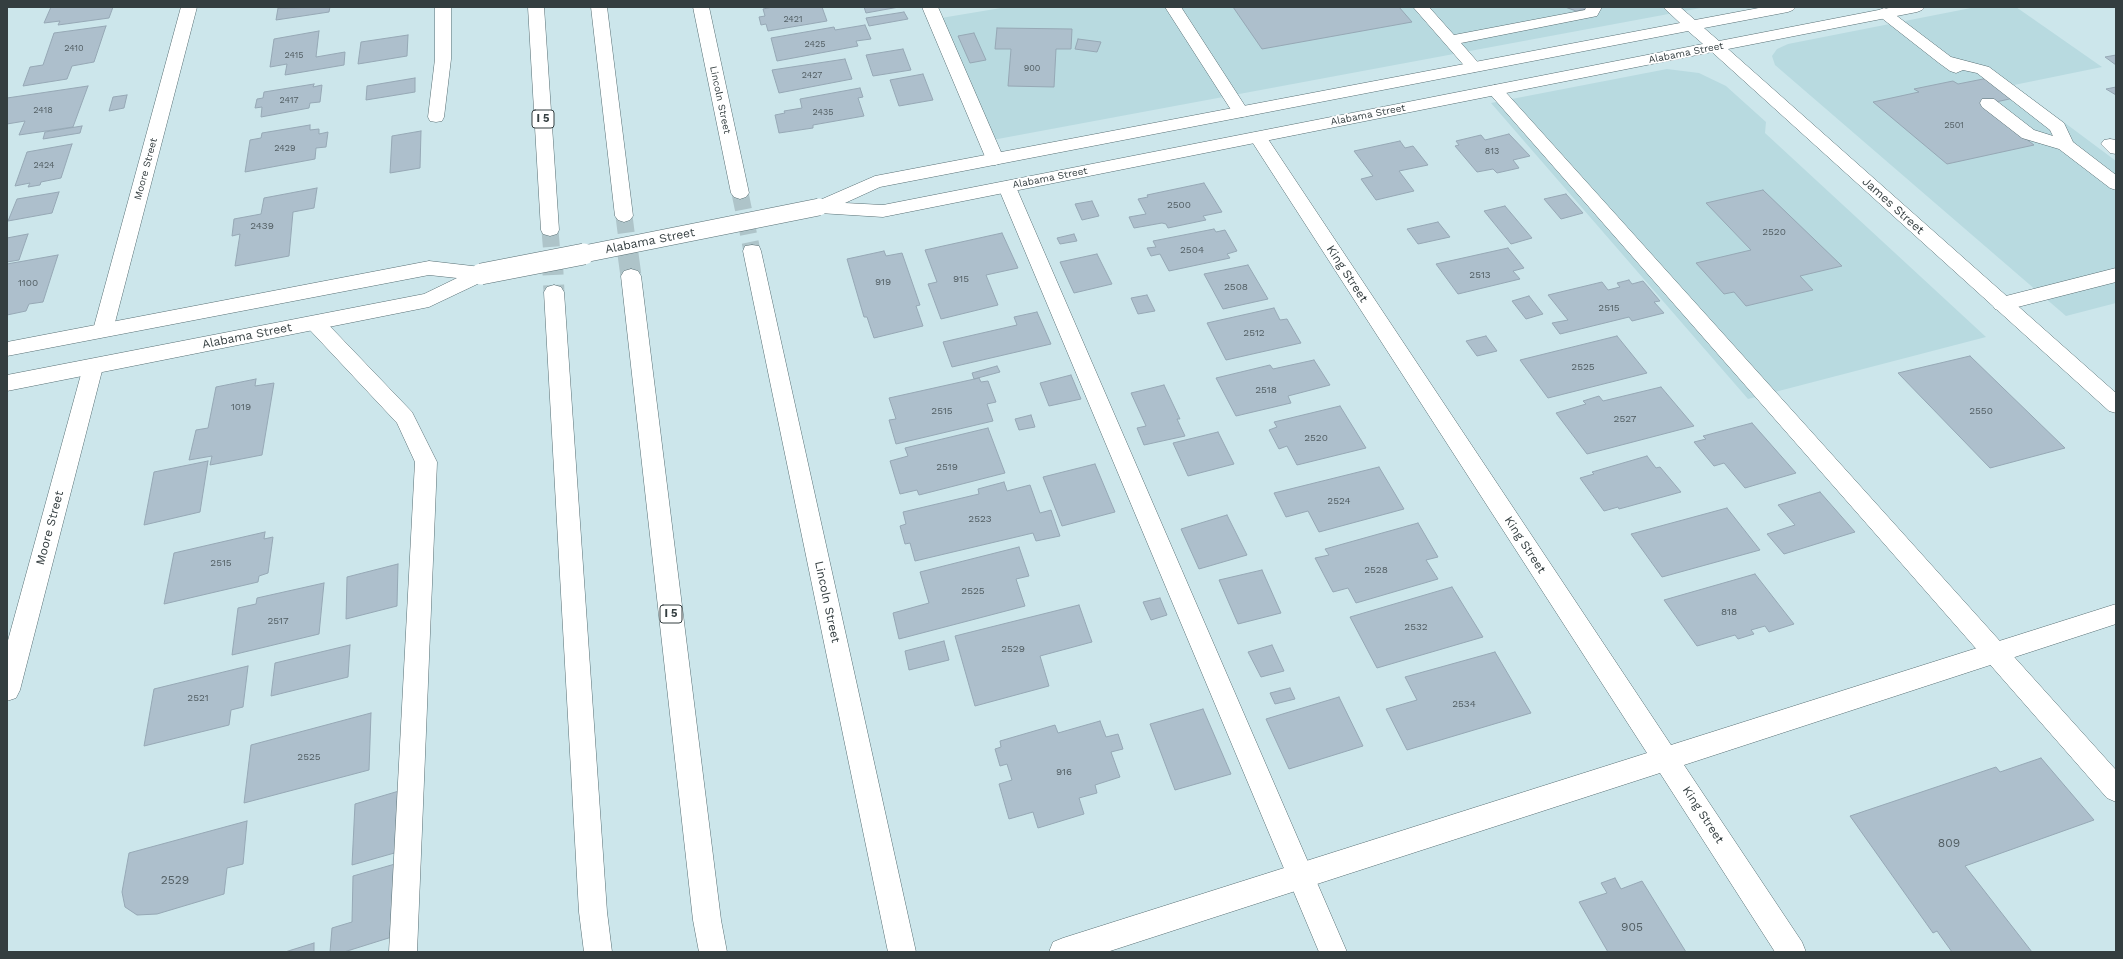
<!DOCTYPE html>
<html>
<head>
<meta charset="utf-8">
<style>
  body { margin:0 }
  #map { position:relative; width:2123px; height:959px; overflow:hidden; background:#cce6eb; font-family:"Work Sans",sans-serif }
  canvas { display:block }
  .frame { position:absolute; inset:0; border:8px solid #343e40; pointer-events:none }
</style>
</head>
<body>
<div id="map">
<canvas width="2123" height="959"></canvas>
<div class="frame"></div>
</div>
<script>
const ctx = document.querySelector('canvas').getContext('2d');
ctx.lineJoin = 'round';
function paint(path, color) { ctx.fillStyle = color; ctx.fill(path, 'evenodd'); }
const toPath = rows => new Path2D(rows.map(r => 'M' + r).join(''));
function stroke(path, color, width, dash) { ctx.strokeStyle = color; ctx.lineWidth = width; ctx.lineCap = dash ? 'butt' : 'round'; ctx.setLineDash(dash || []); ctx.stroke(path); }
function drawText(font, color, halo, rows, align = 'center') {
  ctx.font = font + ' "Work Sans",sans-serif'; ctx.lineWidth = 3.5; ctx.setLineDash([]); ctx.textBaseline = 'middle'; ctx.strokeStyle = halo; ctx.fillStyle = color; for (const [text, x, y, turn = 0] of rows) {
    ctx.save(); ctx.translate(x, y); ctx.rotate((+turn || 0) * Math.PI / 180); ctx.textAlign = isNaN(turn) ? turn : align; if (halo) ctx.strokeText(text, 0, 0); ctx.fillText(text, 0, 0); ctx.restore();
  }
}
paint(toPath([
  [1007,7,1706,7,987,141,935,19],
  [1976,7,2016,7,2102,67,2014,85,2116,161,2116,303,2066,316,1775,65,1772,56,1777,49,1788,44],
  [1667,69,1699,73,1726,86,1766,122,1765,133,1986,337,1748,399,1491,103]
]), '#b8dae0');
const building = toPath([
  [51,7,113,7,109,18,58,25,60,21,44,23,51,7],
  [330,7,329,12,276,20,278,8,330,7],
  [773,7,822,7,827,21,768,31,766,24,761,25,759,17,765,16,763,9,773,7],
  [864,7,899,7,866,13,864,7],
  [1233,7,1399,7,1412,22,1262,49,1233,7],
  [1565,7,1588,7,1587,9,1576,11,1565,7],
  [904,12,908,19,869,26,866,18,904,12],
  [865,25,871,39,856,41,858,46,777,61,771,38,834,27,835,30,865,25],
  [106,26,94,62,72,66,67,79,23,86,30,67,43,65,54,33,106,26],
  [997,28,1072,29,1071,49,1056,49,1054,87,1008,86,1011,49,995,49,997,28],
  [319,31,316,57,345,52,344,65,285,75,287,64,270,67,274,39,319,31],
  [974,33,986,60,970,63,958,36,974,33],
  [408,35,407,56,358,64,361,42,408,35],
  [1078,39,1101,42,1097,52,1075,49,1078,39],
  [903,49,911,70,873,76,866,55,903,49],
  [2116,55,2116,65,2105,57,2116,55],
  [845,59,852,79,779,93,772,70,845,59],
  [923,74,933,100,899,106,890,80,923,74],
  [415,78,415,92,366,100,367,86,415,78],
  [1988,78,2014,98,1982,105,2034,145,1947,164,1873,102,1919,92,1914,89,1953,81,1958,84,1988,78],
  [314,84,313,87,322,85,320,102,310,103,309,108,261,117,262,107,255,108,257,99,263,98,264,92,314,84],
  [88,86,73,127,19,135,25,121,7,124,7,98,88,86],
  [2116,87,2116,95,2106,89,2116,87],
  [860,88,863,97,858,98,864,116,813,125,813,128,779,133,775,115,785,113,784,111,802,108,800,99,860,88],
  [127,95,124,108,109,111,113,97,127,95],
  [310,125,310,130,319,129,319,134,328,132,326,147,316,148,315,159,245,172,250,140,261,138,262,133,310,125],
  [82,126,80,133,43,139,45,132,82,126],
  [421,131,420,168,390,173,392,136,421,131],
  [1509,134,1530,156,1513,160,1519,168,1497,173,1493,169,1477,172,1455,146,1459,145,1456,141,1481,135,1485,140,1509,134],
  [1400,141,1405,148,1413,146,1428,165,1399,171,1414,191,1376,200,1361,179,1373,176,1354,151,1400,141],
  [72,144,61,178,41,182,40,185,28,187,30,183,15,186,27,152,72,144],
  [1204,183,1222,212,1203,216,1206,220,1168,228,1166,224,1162,223,1134,228,1129,217,1146,214,1138,199,1148,197,1147,195,1204,183],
  [317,188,314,208,293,212,289,256,235,266,240,234,232,236,234,219,261,214,264,198,317,188],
  [1763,190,1842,266,1800,276,1813,290,1746,306,1734,292,1724,294,1696,263,1751,250,1706,203,1763,190],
  [59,192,52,213,8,221,17,199,59,192],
  [1566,194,1583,213,1561,219,1544,199,1566,194],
  [1092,201,1099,216,1082,220,1075,204,1092,201],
  [1505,206,1532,238,1511,244,1484,211,1505,206],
  [1438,222,1450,237,1418,244,1407,229,1438,222],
  [1214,229,1216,232,1225,230,1237,251,1227,254,1230,258,1169,271,1160,254,1151,256,1147,248,1156,247,1153,241,1214,229],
  [1002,233,1018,268,986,275,998,305,941,319,928,284,937,282,925,250,1002,233],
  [28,234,19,260,7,262,7,238,28,234],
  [1074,234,1077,241,1060,244,1057,238,1074,234],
  [1508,248,1524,268,1513,271,1520,279,1458,294,1436,264,1508,248],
  [884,251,886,256,902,253,920,305,916,306,923,326,874,338,867,317,864,317,847,259,884,251],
  [1097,254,1112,284,1074,293,1060,262,1097,254],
  [58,255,43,302,29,304,26,311,7,315,7,264,58,255],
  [1248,265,1268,299,1223,309,1204,274,1248,265],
  [1629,280,1632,284,1643,281,1660,301,1654,302,1664,313,1632,321,1629,317,1560,334,1552,323,1568,320,1548,295,1602,282,1608,290,1620,287,1617,283,1629,280],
  [1147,295,1155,311,1138,314,1131,298,1147,295],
  [1529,296,1543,314,1526,319,1512,301,1529,296],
  [1274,308,1280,320,1287,319,1301,343,1226,360,1207,323,1274,308],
  [1037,312,1051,344,952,367,943,342,1017,325,1014,317,1037,312],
  [1486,336,1497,351,1477,356,1466,341,1486,336],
  [1617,336,1647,373,1548,398,1520,360,1617,336],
  [1970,356,2065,448,1990,468,1898,373,1970,356],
  [1314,360,1330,385,1288,396,1291,403,1236,416,1216,378,1270,365,1273,369,1314,360],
  [997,366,1000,372,974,379,972,373,997,366],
  [1071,375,1081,399,1049,406,1040,383,1071,375],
  [979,378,981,382,988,381,996,402,987,404,993,421,896,444,889,420,896,419,889,398,979,378],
  [256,379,255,386,274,383,262,455,210,465,212,456,189,460,196,430,208,428,216,387,256,379],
  [1164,385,1180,419,1177,419,1185,436,1144,445,1137,428,1146,426,1131,393,1164,385],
  [1661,387,1694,426,1587,454,1556,413,1586,404,1583,401,1599,396,1603,401,1661,387],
  [1340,406,1366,448,1297,465,1287,446,1279,449,1269,430,1277,427,1274,422,1340,406],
  [1031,415,1035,427,1019,430,1015,419,1031,415],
  [1752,423,1796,473,1745,488,1724,463,1714,466,1694,442,1706,439,1703,436,1752,423],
  [988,428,1005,473,919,495,917,490,900,494,890,461,908,456,905,448,988,428],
  [1218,432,1234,464,1188,476,1173,443,1218,432],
  [1647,456,1656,468,1660,467,1681,492,1619,509,1618,507,1604,511,1580,478,1594,474,1592,472,1647,456],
  [208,461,200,512,144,525,154,472,208,461],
  [1095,464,1115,512,1062,526,1043,477,1095,464],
  [1379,467,1404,509,1319,532,1308,511,1286,517,1274,493,1379,467],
  [1004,482,1007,491,1030,485,1040,513,1051,510,1060,536,1036,541,1033,533,915,561,910,543,905,544,900,526,906,524,903,512,979,494,978,489,1004,482],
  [1820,492,1855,532,1784,554,1767,534,1795,525,1778,505,1820,492],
  [1727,508,1760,550,1662,577,1631,534,1727,508],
  [1227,515,1247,555,1199,569,1181,529,1227,515],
  [1418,523,1438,557,1426,560,1438,579,1356,603,1348,588,1333,592,1315,558,1329,555,1325,549,1418,523],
  [265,532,264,539,273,537,268,573,259,576,258,582,164,604,174,553,265,532],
  [1019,547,1029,576,1016,579,1025,606,899,639,893,613,929,603,920,572,1019,547],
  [398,564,397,606,346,619,347,577,398,564],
  [1262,570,1281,613,1238,624,1219,580,1262,570],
  [1755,574,1794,624,1769,632,1765,626,1751,630,1754,634,1738,639,1735,635,1697,646,1664,600,1755,574],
  [324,583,319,634,232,655,238,608,256,604,257,598,324,583],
  [1452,587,1483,637,1377,668,1350,617,1452,587],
  [1160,598,1167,615,1151,620,1143,602,1160,598],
  [1079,605,1092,642,1040,656,1049,686,975,706,955,636,1079,605],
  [944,641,949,660,909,670,905,651,944,641],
  [350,645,348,677,271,696,275,663,350,645],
  [1272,645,1284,671,1261,677,1248,652,1272,645],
  [1495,652,1531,713,1407,750,1386,709,1417,700,1405,677,1495,652],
  [248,666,243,707,231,710,229,725,144,746,154,689,248,666],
  [1290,688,1295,699,1275,704,1270,693,1290,688],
  [1339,697,1363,746,1289,769,1266,719,1339,697],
  [1203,709,1231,774,1175,790,1150,724,1203,709],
  [371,713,369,770,244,803,251,745,371,713],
  [1100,721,1106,737,1118,734,1123,749,1111,752,1120,777,1095,785,1097,793,1079,798,1084,814,1038,828,1033,812,1009,819,999,784,1012,780,1007,764,1000,766,995,749,1001,747,1000,741,1055,725,1058,733,1100,721],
  [2041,758,2094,820,1965,866,2032,952,1952,952,1937,931,1933,933,1850,816,1996,767,2000,772,2041,758],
  [399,791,398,852,352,865,355,804,399,791],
  [247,821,243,864,227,868,224,894,157,914,137,915,125,907,122,892,129,853,247,821],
  [395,864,395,936,344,952,330,952,332,928,352,922,353,876,395,864],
  [1615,878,1621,889,1642,881,1686,952,1608,952,1579,902,1607,893,1601,883,1615,878],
  [314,943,314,952,285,952,314,943]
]);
paint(building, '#adbfcc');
stroke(building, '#96a8b5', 1);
stroke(toPath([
  [740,193,752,251]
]), '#aec4c9', 17, [17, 8]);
stroke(toPath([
  [624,216,629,255],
  [550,230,552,255]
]), '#aec4c9', 17, [17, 8]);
stroke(toPath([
  [552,254,554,292],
  [628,254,631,276]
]), '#aec4c9', 21, [21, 10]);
const service = toPath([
  [435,7,451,7,451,59,444,117,442,121,436,122,430,121,428,117,435,59,435,7],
  [922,7,938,7,1004,159,1001,163,995,165,989,163,986,159,922,7],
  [1413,7,1429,7,1454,35,1585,10,1586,7,1602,7,1597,16,1461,43,1482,67,1480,70,1474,72,1468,70,1413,7],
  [1884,8,1889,10,1951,57,1989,67,2064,123,2073,142,2116,175,2116,190,2110,188,2059,149,2022,138,1982,107,1980,103,1982,99,1994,99,2034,130,2053,136,2050,130,1977,73,1963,70,1956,73,1950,71,1939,63,1879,16,1876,13,1879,10,1884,8],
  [1495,85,1501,87,2116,770,2116,802,2107,798,1489,93,1487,90,1489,87,1495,85],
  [2110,139,2116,140,2116,154,2110,153,2101,144,2104,140,2110,139],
  [1007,181,1013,183,1016,187,1347,952,1319,952,998,187,1001,183,1007,181],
  [2116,268,2116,282,2002,311,1995,309,1992,304,1995,299,2002,297,2116,268],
  [315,316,322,318,412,412,437,462,417,952,389,952,415,462,397,423,308,328,305,323,308,318,315,316]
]);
const minor = toPath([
  [181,7,197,7,113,330,110,335,103,337,96,335,93,330,181,7],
  [693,7,709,7,749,193,746,197,740,199,734,197,731,193,693,7],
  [1165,7,1181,7,1249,112,1247,116,1241,117,1235,116,1165,7],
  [1258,132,1264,133,1671,745,2116,604,2116,624,1684,765,1802,942,1806,952,1775,952,1660,773,1107,952,1049,952,1053,942,1063,938,1647,753,1249,137,1252,133,1258,132],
  [752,245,759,246,761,251,916,952,888,952,743,251,745,246,752,245],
  [93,359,100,362,103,367,20,690,16,698,7,701,7,644,83,367,86,362,93,359]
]);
const secondary = toPath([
  [1663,7,1680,7,1695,20,1764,7,1796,7,1793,10,1788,12,1704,28,1719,41,1894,7,1925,7,1922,10,1917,12,1728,49,2116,393,2116,413,2109,411,1712,52,883,217,819,213,813,211,810,207,813,203,875,176,1680,23,1663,7],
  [1688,31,1703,44,883,205,845,203,880,187,1688,31],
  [429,261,481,267,488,269,491,274,488,279,429,307,7,391,7,375,424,294,457,278,429,275,7,356,7,342,429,261]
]);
const motorway = toPath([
  [528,7,544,7,559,230,557,234,550,236,543,234,541,230,528,7],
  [591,7,607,7,633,216,630,220,624,222,618,220,615,216,591,7],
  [631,269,638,271,641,276,721,920,727,952,699,952,693,920,621,276,624,271,631,269],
  [554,285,561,287,564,292,607,912,612,952,584,952,579,912,544,292,547,287,554,285]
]);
stroke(service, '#586f74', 1);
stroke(minor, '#586f74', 1);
stroke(secondary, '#586f74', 1);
stroke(motorway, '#586f74', 1);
paint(service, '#fff');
paint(minor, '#fff');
paint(secondary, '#fff');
paint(motorway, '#fff');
const secondaryBridgeFar1 = toPath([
  [579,255,819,207]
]);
const secondaryBridge = toPath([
  [481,274,584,254]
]);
stroke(secondaryBridgeFar1, '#586f74', 18, []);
stroke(secondaryBridge, '#586f74', 22, []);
stroke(secondaryBridgeFar1, '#fff', 17);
stroke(secondaryBridge, '#fff', 21);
drawText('9px', '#525e63', null, [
  ["2421",793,19],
  ["2425",815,44],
  ["2410",74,48],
  ["2415",294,55],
  ["900",1032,68],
  ["2427",812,75],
  ["2417",289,100],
  ["2418",43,110],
  ["2435",823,112],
  ["2501",1954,125],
  ["2429",285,148],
  ["813",1492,151],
  ["2424",44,165]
]);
drawText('10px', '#343e40', '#fff', [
  ["Alabama Street",1686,53,-11],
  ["Lincoln Street",720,100,78],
  ["Alabama Street",1368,115,-11],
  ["Moore Street",146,169,-75],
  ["Alabama Street",1050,178,-11]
]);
drawText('10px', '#525e63', null, [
  ["2500",1179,205],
  ["2439",262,226],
  ["2520",1774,232],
  ["2504",1192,250],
  ["2513",1480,275],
  ["915",961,279],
  ["919",883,282],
  ["1100",28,283],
  ["2508",1236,287],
  ["2515",1609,308],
  ["2512",1254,333],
  ["2525",1583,367],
  ["2518",1266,390],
  ["1019",241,407],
  ["2515",942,411],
  ["2550",1981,411],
  ["2527",1625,419],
  ["2520",1316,438],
  ["2519",947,467],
  ["2524",1339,501],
  ["2523",980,519],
  ["2515",221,563],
  ["2528",1376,570],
  ["2525",973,591],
  ["818",1729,612],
  ["2517",278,621],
  ["2532",1416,627],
  ["2529",1013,649],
  ["2521",198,698],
  ["2534",1464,704],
  ["2525",309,757],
  ["916",1064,772]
]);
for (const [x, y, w] of [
  [543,119,22],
  [671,614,22]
]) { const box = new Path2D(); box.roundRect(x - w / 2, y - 9, w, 18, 3); ctx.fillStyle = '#fff'; ctx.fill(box); stroke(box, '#343e40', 1); }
drawText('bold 11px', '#343e40', null, [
  ["I 5",543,119],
  ["I 5",671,614]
]);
drawText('12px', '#343e40', '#fff', [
  ["James Street",1893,206,42],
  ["Alabama Street",650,241,-11],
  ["King Street",1347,274,57],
  ["Alabama Street",247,336,-11],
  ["Moore Street",50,528,-75],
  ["King Street",1525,545,57],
  ["Lincoln Street",827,602,78],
  ["King Street",1703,815,57]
]);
drawText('12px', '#525e63', null, [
  ["809",1949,843],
  ["2529",175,880],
  ["905",1632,927]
]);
</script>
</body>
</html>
